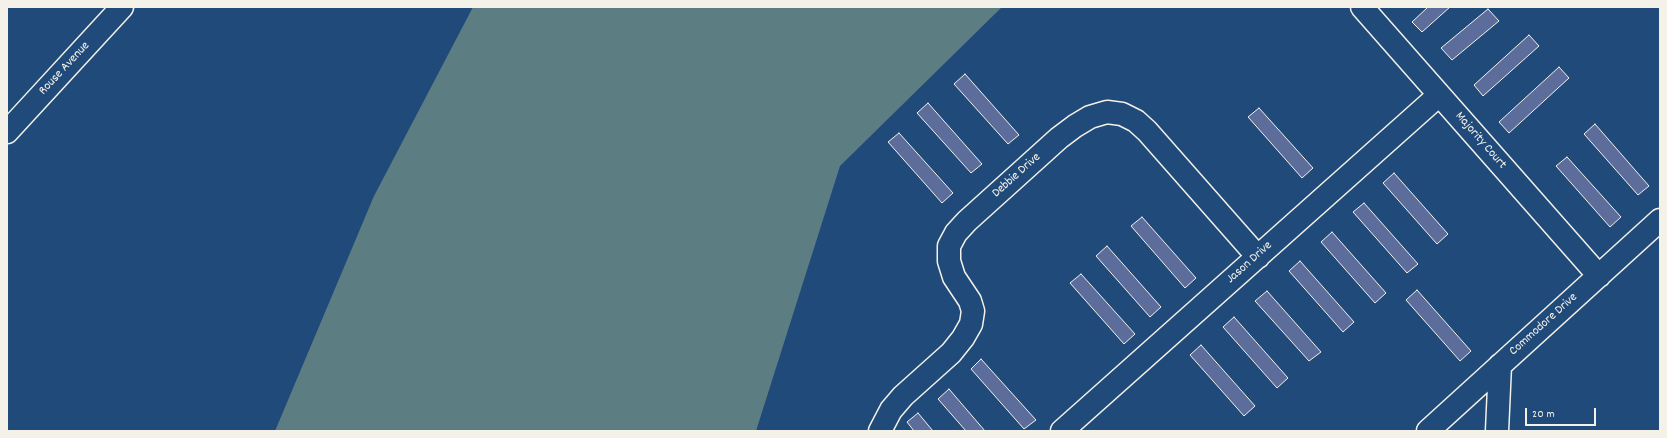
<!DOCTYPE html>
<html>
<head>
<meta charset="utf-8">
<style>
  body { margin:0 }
  #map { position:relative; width:1667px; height:438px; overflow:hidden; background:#1f4a7a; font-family:Dekko,sans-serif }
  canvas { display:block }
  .frame { position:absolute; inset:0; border:8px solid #f4f1e8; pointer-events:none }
  .scale { position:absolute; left:1525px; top:408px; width:71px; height:18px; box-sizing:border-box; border:2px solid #f4f1e8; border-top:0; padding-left:5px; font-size:12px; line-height:14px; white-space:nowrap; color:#f4f1e8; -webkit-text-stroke:3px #1f4a7a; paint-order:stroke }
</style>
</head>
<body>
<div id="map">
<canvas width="1667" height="438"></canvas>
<div class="frame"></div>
<div class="scale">20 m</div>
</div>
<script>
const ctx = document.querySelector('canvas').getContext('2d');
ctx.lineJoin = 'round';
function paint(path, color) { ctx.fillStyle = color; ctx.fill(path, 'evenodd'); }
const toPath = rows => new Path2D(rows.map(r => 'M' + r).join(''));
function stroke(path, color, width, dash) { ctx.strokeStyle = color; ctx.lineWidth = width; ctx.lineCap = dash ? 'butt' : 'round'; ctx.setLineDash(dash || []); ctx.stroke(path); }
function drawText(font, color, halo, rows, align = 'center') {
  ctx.font = font + ' Dekko,sans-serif'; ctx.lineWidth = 3; ctx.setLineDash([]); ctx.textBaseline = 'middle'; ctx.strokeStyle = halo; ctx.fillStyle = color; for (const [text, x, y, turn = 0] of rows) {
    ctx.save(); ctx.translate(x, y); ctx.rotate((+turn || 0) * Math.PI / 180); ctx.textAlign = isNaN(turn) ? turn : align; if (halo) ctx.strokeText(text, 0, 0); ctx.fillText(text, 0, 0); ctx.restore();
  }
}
paint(toPath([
  [473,7,1002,7,840,166,756,431,275,431,374,196]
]), '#5c7e82');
const building = toPath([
  [1428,7,1450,7,1422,32,1412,22,1428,7],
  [1488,9,1499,21,1452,60,1441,48,1488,9],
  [1529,35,1539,46,1483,96,1474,85,1529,35],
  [1559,67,1569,78,1509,133,1499,122,1559,67],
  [965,74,1019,135,1008,144,954,84,965,74],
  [928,103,982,164,971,173,917,113,928,103],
  [1259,108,1313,168,1302,178,1248,117,1259,108],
  [1595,124,1649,186,1638,195,1584,134,1595,124],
  [899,133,953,193,942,203,888,142,899,133],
  [1567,157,1621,217,1610,227,1556,166,1567,157],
  [1394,173,1448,234,1437,244,1383,183,1394,173],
  [1364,203,1418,264,1407,273,1353,212,1364,203],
  [1142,217,1196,278,1185,288,1131,226,1142,217],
  [1332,232,1386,293,1375,303,1321,242,1332,232],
  [1107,246,1161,307,1150,317,1096,256,1107,246],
  [1300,261,1354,322,1343,332,1289,271,1300,261],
  [1081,274,1135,334,1124,344,1070,283,1081,274],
  [1417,290,1471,351,1460,361,1406,300,1417,290],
  [1267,291,1321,352,1309,361,1255,301,1267,291],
  [1234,317,1288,378,1277,388,1223,327,1234,317],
  [1201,345,1255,406,1244,416,1190,355,1201,345],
  [981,359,1036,420,1024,429,971,369,981,359],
  [949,389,985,431,966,431,938,399,949,389],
  [918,413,933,431,914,431,907,422,918,413]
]);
paint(building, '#5d6d9b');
stroke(building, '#f4f1e8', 1);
const minor = toPath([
  [1362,7,1599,276],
  [7,132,122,7],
  [880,431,891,410,903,396,951,353,963,338,971,324,973,311,970,301,954,277,949,261,949,246,956,233,967,221,1059,138,1075,126,1090,117,1107,112,1122,114,1136,121,1147,131,1258,257],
  [1062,431,1439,95],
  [1428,431,1660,220],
  [1497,431,1500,365]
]);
stroke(minor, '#f4f1e8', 25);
stroke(minor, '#1f4a7a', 22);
drawText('13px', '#f4f1e8', '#1f4a7a', [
  ["Rouse Avenue",65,69,-47],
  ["Majority Court",1480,141,49],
  ["Debbie Drive",1017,176,-42],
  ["Jason Drive",1250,263,-42],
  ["Commodore Drive",1544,325,-42]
]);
</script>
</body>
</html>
